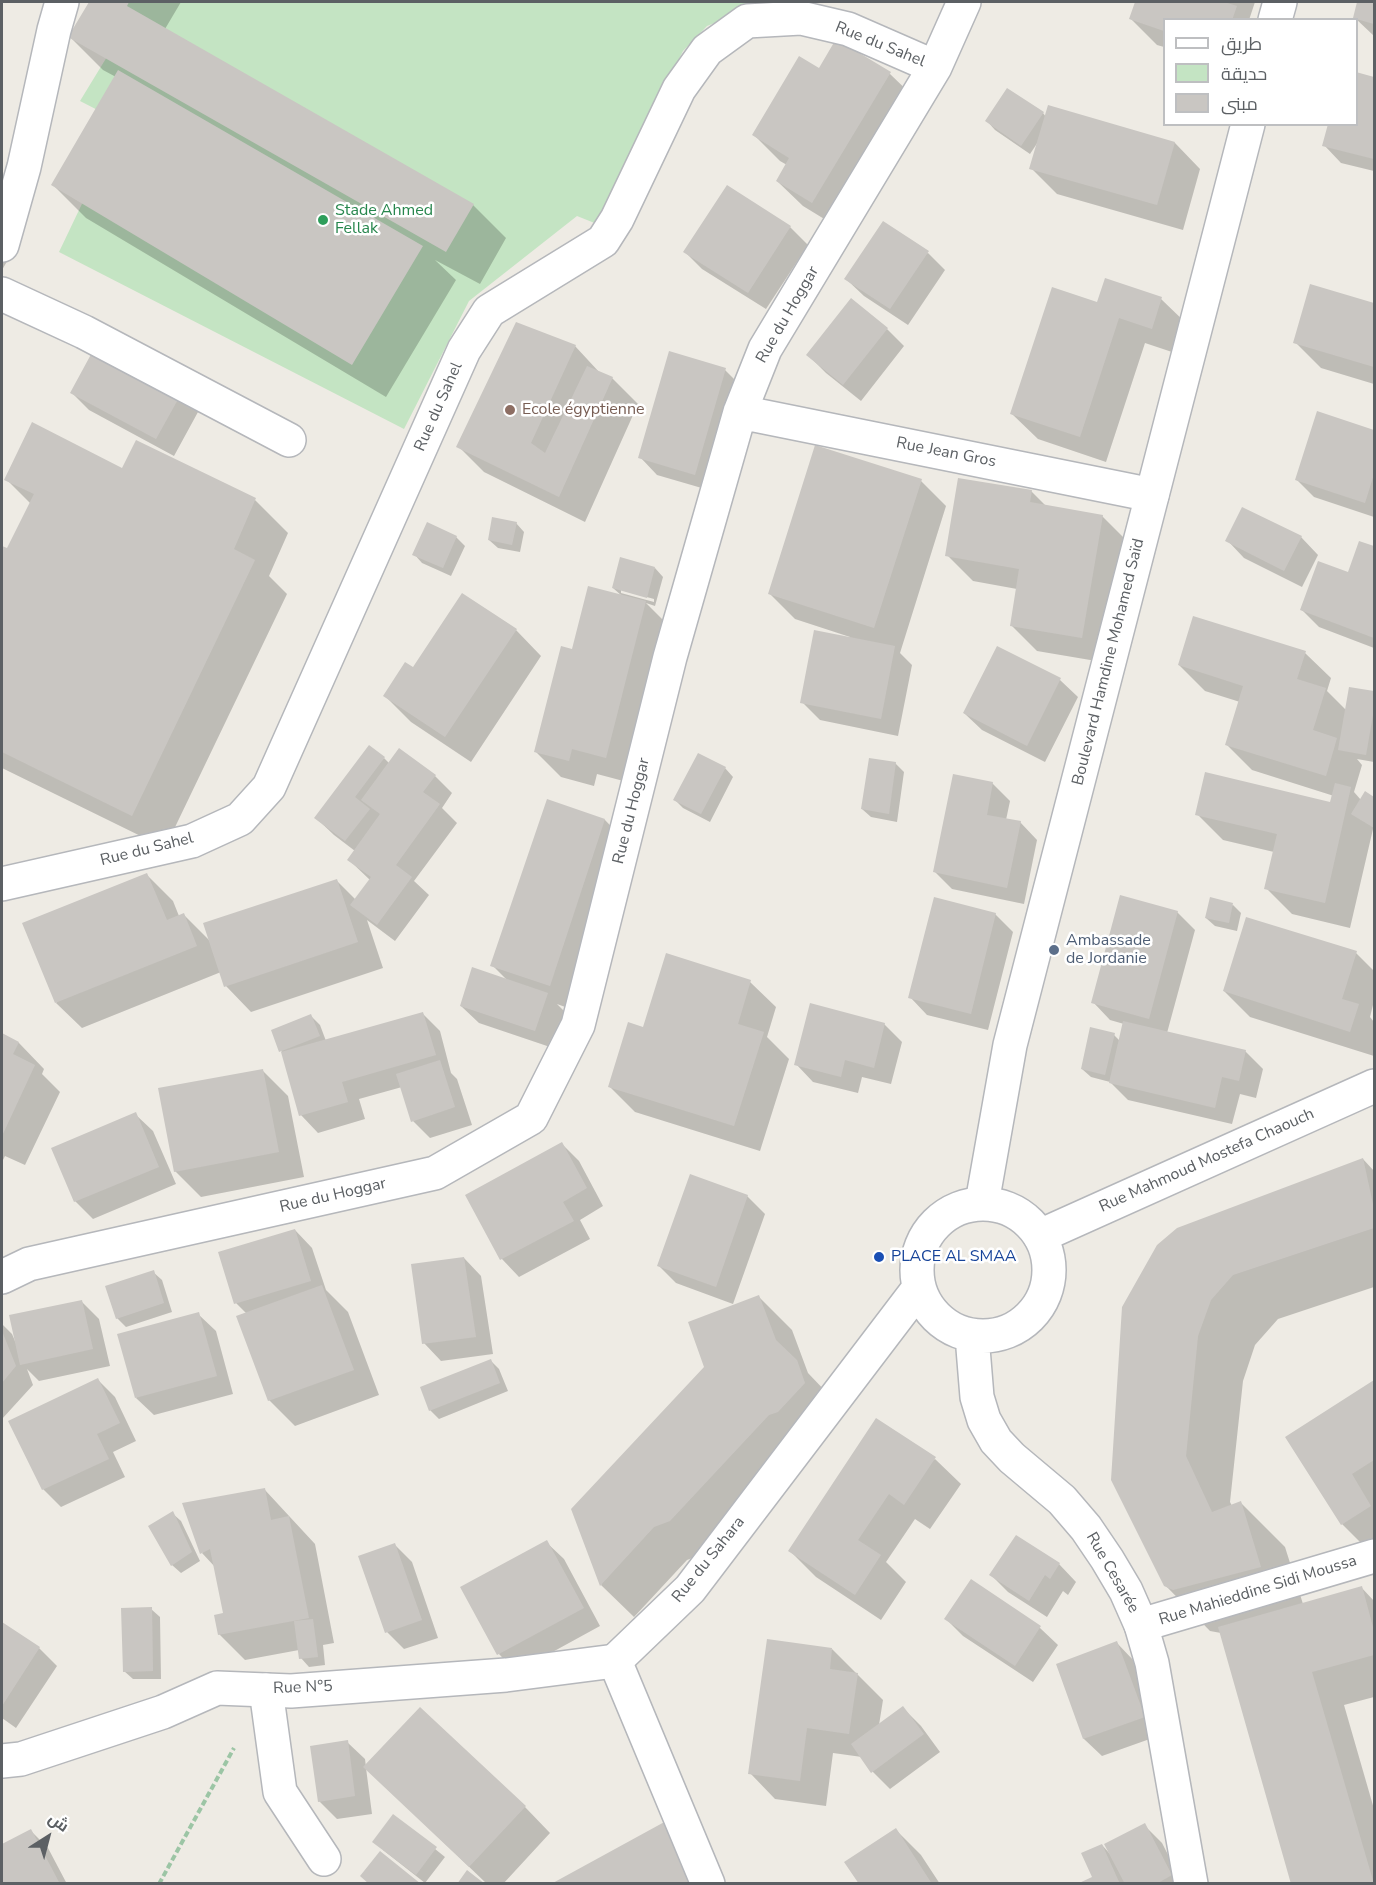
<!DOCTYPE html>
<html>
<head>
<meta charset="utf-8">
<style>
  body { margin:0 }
  #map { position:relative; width:1376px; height:1885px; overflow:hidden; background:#eeebe4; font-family:"Nunito Sans",Cairo,sans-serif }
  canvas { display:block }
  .frame { position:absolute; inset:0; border:3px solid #5c6064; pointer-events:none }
  .legend { position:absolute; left:1163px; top:18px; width:195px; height:108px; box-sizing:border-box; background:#fff; border:2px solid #bebfc1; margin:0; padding:8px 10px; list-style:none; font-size:18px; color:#5c6064 }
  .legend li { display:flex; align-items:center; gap:12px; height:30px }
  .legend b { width:30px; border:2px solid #bebfc1 }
  .north { position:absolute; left:18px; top:1807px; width:60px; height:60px; -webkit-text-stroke:4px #fff; paint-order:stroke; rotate:36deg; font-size:16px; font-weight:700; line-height:24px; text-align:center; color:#5c6064 }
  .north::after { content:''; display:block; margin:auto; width:21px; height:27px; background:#5c6064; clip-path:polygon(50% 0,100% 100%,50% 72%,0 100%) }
</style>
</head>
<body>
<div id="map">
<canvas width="1376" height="1885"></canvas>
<div class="frame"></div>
<ul class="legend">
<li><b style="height:8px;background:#fff"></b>طريق</li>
<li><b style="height:16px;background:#c4e4c3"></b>حديقة</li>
<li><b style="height:16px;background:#c9c6c2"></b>مبنى</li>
</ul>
<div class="north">ش</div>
</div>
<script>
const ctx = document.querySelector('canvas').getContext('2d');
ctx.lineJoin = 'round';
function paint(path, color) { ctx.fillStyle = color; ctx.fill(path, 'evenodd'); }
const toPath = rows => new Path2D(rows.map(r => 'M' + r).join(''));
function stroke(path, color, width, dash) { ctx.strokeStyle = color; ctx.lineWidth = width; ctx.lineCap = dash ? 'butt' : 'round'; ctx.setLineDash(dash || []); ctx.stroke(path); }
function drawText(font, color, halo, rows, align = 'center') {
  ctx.font = font + ' "Nunito Sans",sans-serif'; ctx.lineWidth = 5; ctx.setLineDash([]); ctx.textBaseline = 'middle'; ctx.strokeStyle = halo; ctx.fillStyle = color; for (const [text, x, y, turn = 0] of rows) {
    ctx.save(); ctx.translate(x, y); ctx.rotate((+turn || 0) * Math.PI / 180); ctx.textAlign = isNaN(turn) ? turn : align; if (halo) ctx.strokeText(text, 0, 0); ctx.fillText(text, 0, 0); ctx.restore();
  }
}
paint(toPath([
  [106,2,782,2,745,11,707,26,683,51,597,224,577,216,469,301,404,429,59,252,121,122,80,101,116,42,92,31]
]), '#c4e4c3');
paint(toPath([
  [90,2,181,2,165,29,473,205,506,238,480,284,435,260,456,280,386,397,86,218,53,185,116,77,103,70,70,37],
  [1137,2,1219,2,1217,7,1220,8,1222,2,1255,2,1249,20,1164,20,1164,47,1157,45,1131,19],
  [1359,2,1374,2,1374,36,1355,18],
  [820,70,890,74,916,99,839,228,803,206,777,181,787,165,780,161,754,135],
  [1356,74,1374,78,1374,171,1341,163,1324,145,1356,124],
  [1043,113,1046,117,1175,143,1200,169,1183,230,1057,194,1031,168,1038,142,1030,154,995,130,987,121],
  [790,227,808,245,766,309,702,269,685,252],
  [2,251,9,258,2,270],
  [928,253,945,270,908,325,864,296,846,279],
  [1311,286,1374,304,1374,384,1321,368,1295,342],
  [1161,299,1187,324,1178,354,1145,343,1106,462,1038,439,1012,414,1098,304],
  [887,329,904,346,861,401,826,373,808,355],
  [575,346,600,373,612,378,638,404,585,522,484,472,458,446],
  [725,370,742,387,712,491,657,475,640,457],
  [72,393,180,395,198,412,174,456,89,410],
  [1318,413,1374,431,1374,517,1314,497,1296,479],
  [123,470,255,500,288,533,269,576,287,594,165,848,2,768,2,548,8,550,31,504,6,479],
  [921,481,946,506,900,653,912,665,898,736,820,720,802,702,850,637,795,619,769,593],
  [1031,491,1047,507,1102,516,1128,542,1108,663,1037,651,1011,625,1017,589,973,581,947,555],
  [516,523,524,532,520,552,498,548,489,540],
  [456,537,465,546,451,576,422,563,414,554],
  [1301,537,1318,555,1302,587,1244,558,1227,540],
  [1360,543,1374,548,1374,648,1319,627,1301,609,1349,574],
  [655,568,663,577,655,606,646,603,671,628,631,783,597,774,594,786,561,777,535,751,573,651,622,596,613,588],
  [621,590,654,599,654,602,621,593],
  [516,630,541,656,471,762,411,722,385,696,414,669],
  [998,648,1060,680,1078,697,1045,762,982,730,964,713],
  [1305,653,1331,678,1327,691,1347,711,1351,688,1374,692,1374,762,1357,759,1362,765,1354,792,1361,800,1365,793,1374,798,1374,830,1373,829,1350,928,1292,914,1266,888,1274,852,1223,840,1197,814,1331,804,1334,796,1252,770,1226,744,1240,702,1205,691,1179,665],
  [384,758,389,763,435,776,452,793,442,808,457,823,414,881,429,895,395,941,367,920,383,968,251,1012,226,986,221,972,82,1028,56,1003,147,875,173,901,179,916,183,914,211,942,337,881,356,900,370,880,349,860,355,851,334,835,316,818],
  [895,763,904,772,897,822,871,817,862,809],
  [725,768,733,777,710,822,683,808,675,800],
  [992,783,1010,801,1006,820,1020,822,1037,840,1024,904,952,889,935,872],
  [548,801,605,820,630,846,576,1011,557,1004,565,1012,553,1048,479,1023,461,1006,508,981,492,965],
  [1233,905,1241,913,1237,931,1215,926,1206,918],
  [1177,912,1195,930,1167,1033,1245,1051,1263,1069,1256,1098,1240,1094,1232,1124,1128,1100,1110,1082,1091,1077,1082,1069,1114,1035,1120,1041,1124,1024,1110,1020,1093,1002],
  [995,914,1013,932,988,1030,927,1015,910,997],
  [1356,953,1374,971,1374,1001,1370,1017,1374,1022,1374,1056,1250,1017,1224,991],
  [750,982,776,1007,767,1037,789,1059,760,1151,635,1112,609,1086,644,1029],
  [423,1014,440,1031,451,1073,457,1079,472,1125,430,1138,413,1121,402,1087,359,1099,365,1119,318,1133,301,1115,283,1053,281,1051,311,1016,320,1025,326,1041],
  [884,1024,902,1042,891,1084,862,1077,858,1093,813,1082,796,1064],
  [2,1035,19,1043,44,1069,42,1074,60,1092,25,1165,5,1156,2,1162],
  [262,1070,288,1096,304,1177,201,1197,175,1171],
  [135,1114,153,1131,176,1184,93,1219,75,1201],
  [562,1144,579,1161,603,1206,580,1220,590,1239,519,1277,502,1259,467,1196],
  [1363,1159,1374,1171,1374,1287,1278,1319,1255,1345,1243,1381,1230,1502,1232,1506,1241,1503,1285,1547,1303,1604,1361,1587,1374,1601,1374,1697,1344,1705,1374,1809,1374,1884,1293,1884,1221,1633,1210,1631,1165,1585,1123,1308],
  [747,1196,765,1214,733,1304,676,1283,659,1266],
  [295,1230,312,1248,326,1290,348,1312,379,1395,295,1426,269,1400,247,1314,236,1303],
  [464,1258,481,1276,493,1354,441,1361,424,1343],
  [153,1272,162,1280,172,1312,126,1327,117,1318],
  [759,1297,792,1330,808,1373,829,1395,703,1554,687,1560,634,1617,601,1585,706,1367],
  [81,1301,99,1319,110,1366,39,1381,27,1369,33,1385,2,1419,2,1324,12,1334,15,1341],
  [198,1314,216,1331,233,1394,154,1415,136,1398],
  [491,1361,499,1369,508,1391,439,1419,430,1410],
  [98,1380,115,1397,136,1441,113,1452,125,1477,61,1507,43,1489,10,1421],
  [1374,1382,1374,1546,1368,1550,1342,1524,1287,1437],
  [935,1459,961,1484,930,1529,915,1519,886,1562,906,1582,881,1620,816,1577,790,1551],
  [265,1490,315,1544,334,1643,323,1645,325,1665,309,1667,301,1658,299,1650,245,1660,219,1634,225,1614,215,1567,202,1553],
  [172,1513,181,1521,200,1561,181,1573,172,1565],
  [546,1542,564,1559,600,1626,516,1672,499,1654],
  [395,1545,412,1562,438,1638,404,1649,387,1632],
  [1059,1564,1076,1582,1068,1595,1063,1591,1047,1617,1008,1592,991,1575],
  [971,1581,1040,1628,1058,1645,1033,1682,963,1636,946,1619],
  [151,1609,160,1617,161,1679,133,1679,124,1671],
  [2,1624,39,1648,57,1666,16,1728,2,1718],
  [1117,1643,1134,1661,1161,1735,1102,1756,1084,1739,1057,1665],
  [832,1649,883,1700,879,1725,903,1708,921,1726,940,1752,890,1789,873,1772,862,1757,833,1753,826,1806,775,1799,750,1773],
  [347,1742,365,1759,366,1767,525,1807,550,1833,503,1884,487,1884,366,1768,372,1814,337,1819,319,1801],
  [394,1816,445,1857,425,1883,383,1850],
  [1144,1825,1162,1843,1183,1884,1081,1884,1094,1878,1102,1845,1110,1854],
  [896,1830,921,1855,940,1884,860,1884],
  [31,1831,48,1848,67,1884,2,1884,2,1846]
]), '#0003');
paint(toPath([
  [89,2,129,2,127,6,474,204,446,252,68,37],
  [1135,2,1224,2,1237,6,1232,20,1164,20,1164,31,1129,19],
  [1357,2,1374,2,1374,24,1353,18],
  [836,39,891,72,812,203,776,181,789,158,752,135,799,56,819,68],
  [118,70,423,246,352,365,51,185],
  [1356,72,1374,77,1374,159,1322,146,1328,124,1356,124],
  [1007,88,1044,112,1021,146,985,121],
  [1048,105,1175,142,1157,205,1029,169],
  [727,185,791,226,748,293,683,252],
  [883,221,929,251,890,309,844,279],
  [1105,278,1162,297,1152,329,1119,318,1080,437,1010,414,1052,287,1097,302],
  [1310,284,1374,303,1374,367,1293,343],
  [851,298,888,328,843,385,806,355],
  [516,322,576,345,531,443,545,453,587,366,613,377,559,497,456,447],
  [95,347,181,394,156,439,70,393],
  [669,351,726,368,695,475,638,458],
  [1317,411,1374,430,1374,474,1365,503,1295,480],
  [32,422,122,468,136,440,256,498,234,549,255,560,132,816,2,752,2,546,7,548,34,494,4,480],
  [815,445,922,479,874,628,768,594],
  [958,478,1032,490,1030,502,1103,515,1082,638,1010,626,1019,569,945,556],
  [1242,507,1302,536,1284,571,1225,541],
  [492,517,517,522,512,545,488,540],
  [427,522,457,536,443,568,412,555],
  [1359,541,1374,546,1374,638,1300,610,1318,561,1348,572],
  [620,557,655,567,647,598,612,588],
  [588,586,646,601,606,758,572,749,569,761,534,752,561,646,572,649],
  [462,593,517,629,445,737,383,696,405,662,413,667],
  [1193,616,1306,651,1297,679,1326,688,1313,730,1337,738,1326,776,1225,745,1243,686,1178,665],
  [814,630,895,646,881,719,800,703],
  [997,646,1061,678,1027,746,963,713],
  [1349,687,1374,691,1374,709,1366,755,1338,750],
  [369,745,385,757,355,797,370,809,345,841,314,818],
  [399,748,436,775,423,792,440,804,396,865,412,877,377,925,350,905,371,877,347,860,380,814,361,800],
  [698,753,726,767,701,814,673,800],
  [869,758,896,762,889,814,861,809],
  [1205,772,1330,802,1335,783,1351,787,1325,903,1264,889,1277,834,1195,815],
  [953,774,993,782,987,815,1021,821,1007,888,933,872],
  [1365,791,1374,797,1374,828,1351,814],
  [547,799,605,819,550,986,490,966],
  [147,873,167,920,184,913,197,946,55,1003,22,923],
  [337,879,358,942,224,987,203,923],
  [1120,895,1178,911,1149,1019,1091,1003],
  [934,897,996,913,971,1014,908,998],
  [1210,897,1233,903,1229,923,1205,918],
  [1246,917,1357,951,1342,999,1359,1004,1350,1032,1223,991],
  [666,953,751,980,738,1024,764,1032,734,1126,608,1087,628,1022,643,1027],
  [472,967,548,993,535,1031,460,1006],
  [810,1003,885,1023,874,1068,845,1060,841,1077,794,1065],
  [423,1012,436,1055,342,1082,348,1102,299,1116,281,1052],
  [311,1014,320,1036,279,1052,271,1030],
  [1123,1021,1246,1050,1239,1081,1222,1077,1215,1108,1109,1083],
  [1090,1027,1115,1033,1105,1075,1081,1069],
  [2,1033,19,1042,13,1054,35,1065,2,1136],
  [440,1060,455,1107,411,1122,396,1074],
  [263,1069,279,1152,174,1172,158,1088],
  [136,1112,159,1167,74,1202,51,1148],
  [562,1142,587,1188,563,1202,574,1221,500,1260,465,1195],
  [1363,1158,1374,1209,1374,1228,1233,1275,1211,1300,1198,1336,1186,1456,1212,1512,1241,1501,1261,1567,1173,1590,1164,1586,1111,1480,1122,1307,1157,1245,1177,1228],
  [690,1174,748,1195,716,1287,657,1266],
  [295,1229,311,1281,234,1304,218,1252],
  [464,1257,476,1337,422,1344,411,1264],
  [154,1270,164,1303,116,1319,105,1286],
  [322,1285,354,1370,268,1401,236,1316],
  [759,1295,776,1340,797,1360,805,1383,778,1412,769,1415,670,1521,654,1527,600,1586,571,1509,704,1367,688,1322],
  [82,1300,93,1349,20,1365,9,1315],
  [199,1312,217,1376,135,1398,117,1334],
  [2,1331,16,1366,2,1383],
  [491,1359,500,1383,429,1411,420,1387],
  [98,1378,120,1423,97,1434,109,1459,42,1490,8,1421],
  [1374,1380,1374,1460,1352,1474,1371,1506,1341,1525,1285,1437],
  [876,1418,936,1457,904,1505,889,1494,858,1540,881,1555,855,1595,788,1551],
  [265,1488,271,1520,289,1516,309,1618,218,1635,214,1615,223,1613,210,1549,200,1554,182,1503],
  [173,1511,192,1552,171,1566,148,1526],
  [1016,1535,1060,1563,1050,1579,1045,1575,1029,1601,989,1575],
  [547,1540,584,1608,497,1655,460,1587],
  [395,1543,422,1620,385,1633,358,1556],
  [971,1579,1041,1626,1015,1666,944,1619],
  [1362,1586,1374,1631,1374,1655,1312,1672,1374,1884,1291,1884,1218,1627],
  [152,1607,153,1671,123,1672,121,1608],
  [313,1619,318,1657,299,1659,294,1621],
  [2,1622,40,1647,2,1706],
  [767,1639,832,1648,830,1669,858,1673,849,1734,807,1728,800,1781,748,1774],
  [1117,1641,1145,1717,1083,1739,1056,1664],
  [903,1706,924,1734,871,1773,851,1744],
  [420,1707,526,1806,469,1867,363,1767],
  [348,1740,355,1796,318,1802,310,1746],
  [393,1814,437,1847,416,1875,372,1842],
  [668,1820,703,1884,551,1884],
  [1145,1823,1172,1875,1156,1884,1125,1884,1104,1844],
  [896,1828,932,1884,859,1884,844,1862],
  [31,1829,60,1884,2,1884,2,1844],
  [1102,1844,1120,1884,1077,1884,1092,1877,1081,1853],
  [380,1851,421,1884,369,1884,360,1876],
  [467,1870,485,1884,457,1884]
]), '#c9c6c2');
const pedestrian = toPath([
  [266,1690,280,1792,324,1859]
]);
const minor = toPath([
  [2,245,24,167,54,30,62,2],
  [2,294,84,332,289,440],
  [740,412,1152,495],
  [2,884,192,841,240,819,269,787,464,350,489,311,603,241,617,219,679,89,707,50,747,21,801,18,848,29,935,67],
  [1040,1236,1374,1086],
  [2,1277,29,1264,435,1173,531,1118,578,1025,670,657,740,412,765,349,935,67,964,2],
  [1141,1625,1374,1556],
  [2,1761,21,1759,163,1712,217,1688,291,1691,506,1675,615,1661]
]);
const tertiary = toPath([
  [1275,20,1280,2],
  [982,1203,1010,1045,1248,124],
  '917 1270a66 66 0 1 1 132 0a66 66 0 1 1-132 0Z',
  [972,1336,977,1397,984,1420,996,1441,1012,1458,1062,1500,1086,1528,1107,1559,1126,1591,1141,1625,1152,1663,1191,1884],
  [708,1884,615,1661,690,1589,919,1288]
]);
stroke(pedestrian, '#b5b7bb', 36);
stroke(minor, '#b5b7bb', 36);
stroke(tertiary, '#b5b7bb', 36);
stroke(toPath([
  [159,1884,234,1748]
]), '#9cc5a5', 4, [6, 3]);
stroke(pedestrian, '#fff', 33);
stroke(minor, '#fff', 33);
stroke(tertiary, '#fff', 33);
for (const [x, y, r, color] of [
  [323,220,6,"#2e9e5b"],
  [510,410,6,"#8d6e63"],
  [1054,950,6,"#5c6f8a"],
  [879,1257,6,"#1a4fb4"]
]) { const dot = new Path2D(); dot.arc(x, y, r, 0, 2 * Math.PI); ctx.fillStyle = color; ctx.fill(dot); stroke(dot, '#fff', 2); }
drawText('16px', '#5c6064', '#fff', [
  ["Rue du Sahel",880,45,22],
  ["Rue du Hoggar",788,315,-60],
  ["Rue du Sahel",439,407,-66],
  ["Rue Jean Gros",946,453,11],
  ["Boulevard Hamdine Mohamed Saïd",1109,662,-76],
  ["Rue du Hoggar",632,811,-76],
  ["Rue du Sahel",147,850,-14],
  ["Rue Mahmoud Mostefa Chaouch",1207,1161,-24],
  ["Rue du Hoggar",333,1196,-13],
  ["Rue du Sahara",709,1560,-51],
  ["Rue Cesarée",1112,1573,60],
  ["Rue Mahieddine Sidi Moussa",1258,1591,-17],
  ["Rue N°5",303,1688,-2]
]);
drawText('16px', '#27864d', '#fff', [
  ["Stade Ahmed",335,211],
  ["Fellak",335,229]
], 'left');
drawText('16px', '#785e54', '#fff', [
  ["Ecole égyptienne",522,410]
], 'left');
drawText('16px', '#4e5e75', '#fff', [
  ["Ambassade",1066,941],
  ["de Jordanie",1066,959]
], 'left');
drawText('16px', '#164399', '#fff', [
  ["PLACE AL SMAA",891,1257]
], 'left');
</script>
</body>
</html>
